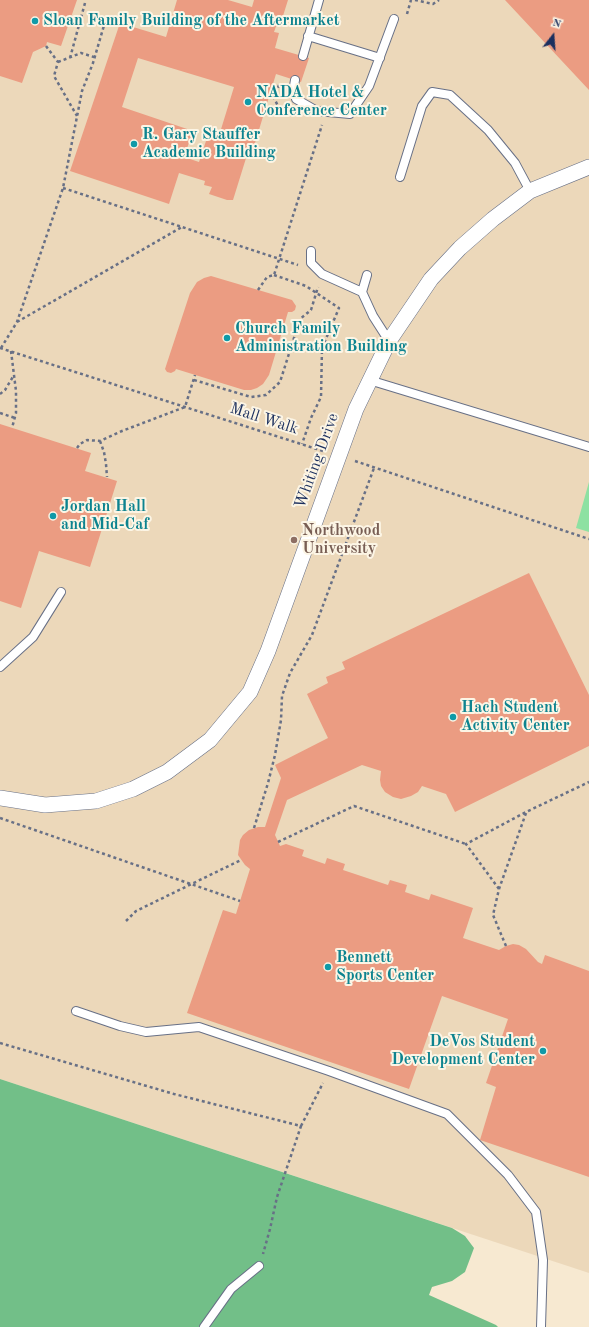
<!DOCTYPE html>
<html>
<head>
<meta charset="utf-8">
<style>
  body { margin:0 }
  #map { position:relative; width:589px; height:1327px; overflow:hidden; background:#f7e9d1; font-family:"Old Standard TT",serif }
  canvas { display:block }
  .north { position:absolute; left:533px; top:16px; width:40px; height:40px; -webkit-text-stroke:3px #fcf5e5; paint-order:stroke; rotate:17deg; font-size:11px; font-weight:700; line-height:16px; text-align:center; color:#1b2f5e }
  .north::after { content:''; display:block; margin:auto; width:14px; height:18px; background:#1b2f5e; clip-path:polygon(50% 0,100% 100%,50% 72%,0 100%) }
</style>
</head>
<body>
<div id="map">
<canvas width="589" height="1327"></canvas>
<div class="north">N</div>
</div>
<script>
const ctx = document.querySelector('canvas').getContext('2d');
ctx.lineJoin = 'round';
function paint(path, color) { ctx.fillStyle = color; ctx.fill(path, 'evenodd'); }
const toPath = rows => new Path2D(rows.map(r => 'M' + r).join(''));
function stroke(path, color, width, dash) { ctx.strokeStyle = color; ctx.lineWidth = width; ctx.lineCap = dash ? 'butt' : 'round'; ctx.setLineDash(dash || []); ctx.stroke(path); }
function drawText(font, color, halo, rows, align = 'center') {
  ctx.font = font + ' "Old Standard TT",serif'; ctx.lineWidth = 4; ctx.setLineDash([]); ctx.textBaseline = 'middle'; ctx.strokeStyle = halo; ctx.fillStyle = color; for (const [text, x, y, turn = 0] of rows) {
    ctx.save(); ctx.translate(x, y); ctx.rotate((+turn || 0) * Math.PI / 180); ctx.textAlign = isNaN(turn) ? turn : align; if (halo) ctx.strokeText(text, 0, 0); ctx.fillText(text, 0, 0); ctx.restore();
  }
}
paint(toPath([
  [0,0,589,0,589,1273,0,1079]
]), '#ecd8ba');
paint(toPath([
  [589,482,589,532,576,528]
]), '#8de1a2');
paint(toPath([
  [0,1079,452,1228,465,1236,474,1248,465,1272,452,1281,432,1287,429,1295,496,1325,498,1327,0,1327]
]), '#72bf88');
paint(toPath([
  [0,0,77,0,61,46,47,42,46,46,33,52,22,83,0,76],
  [177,0,228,0,252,7,254,0,288,0,282,19,279,18,274,32,279,33,275,48,309,58,301,82,276,74,251,156,247,155,233,200,227,200,209,194,212,187,204,185,205,181,179,173,169,204,70,171,120,23,166,37],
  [138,58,234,87,218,139,208,135,199,162,184,157,193,131,122,107],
  [505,0,589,0,589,90],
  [211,276,292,300,296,306,295,310,292,312,288,312,269,375,263,384,257,388,251,390,244,390,176,369,175,371,171,373,167,372,165,369,190,293,197,282,204,278],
  [0,424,91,453,85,471,117,481,90,567,39,551,21,608,0,601],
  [529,573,589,695,589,746,455,812,446,794,422,786,418,792,411,796,401,799,393,797,385,792,381,786,380,780,381,771,362,765,287,800,275,835,280,846,286,844,304,850,302,856,325,864,327,858,345,864,343,870,388,885,390,880,407,885,405,892,429,900,431,894,473,908,463,938,499,950,506,946,513,944,519,945,526,949,538,962,542,964,545,955,589,971,589,1177,480,1140,496,1087,486,1083,508,1019,442,996,409,1089,187,1013,223,910,236,914,250,869,245,865,238,855,240,840,243,835,249,830,258,827,265,827,281,778,275,765,328,738,307,694,328,683,326,677,345,669,342,662]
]), '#eb9c82');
const lane = toPath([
  [308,36,380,58],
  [303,56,319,0],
  [295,80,294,86,296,99,317,111,350,114,369,86,394,19],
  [400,177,422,106,432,92,450,95,488,130,515,163,530,191],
  [311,251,311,263,322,274,362,292],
  [367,275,362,292,373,316,389,341],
  [369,380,589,447],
  [0,667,33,637,61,592],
  [76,1011,120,1026,146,1032,199,1027,329,1071,447,1114,508,1175,536,1212,543,1260,541,1327],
  [204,1327,231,1289,259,1266]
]);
const street = toPath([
  [0,798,45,805,96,801,133,789,167,772,210,740,250,692,268,651,356,409,389,341,431,279,460,248,493,219,530,191,589,167]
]);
stroke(lane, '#687086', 10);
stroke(street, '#687086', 16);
stroke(toPath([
  [415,0,433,4,439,0],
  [407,14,411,0],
  [46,46,58,62,54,76,77,116],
  [70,58,85,3,85,0],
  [58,62,81,53,94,57],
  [279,85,274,98,279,108,287,111],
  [63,188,298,265],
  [274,275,306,286,339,308,322,348,321,397,311,418,302,444],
  [258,290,267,277,274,275,322,125],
  [17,322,182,227],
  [0,348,323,451],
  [1,348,17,322,63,188,82,91,93,63,105,22],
  [11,351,16,391,16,413,12,428],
  [194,380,251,397,266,395,280,382,300,319,311,310,318,287],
  [0,394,5,390,14,375],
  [0,413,15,418],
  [100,441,104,452,106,464,107,477],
  [77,448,80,444,87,440,100,441,122,431,185,407,195,375],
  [355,461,589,539],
  [0,818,240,901],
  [254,828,268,783,275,755,281,720,282,696,290,673,312,635,374,468],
  [278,842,354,806,466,844],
  [499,889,466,844,526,812,589,782],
  [126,921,136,911,241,860],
  [506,946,493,915,499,889,526,813],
  [0,1043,174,1094,301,1126,277,1197,270,1229,263,1254],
  [301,1126,323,1083]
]), '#687086', 2.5, [3, 3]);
stroke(lane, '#fff', 8);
stroke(street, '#fff', 15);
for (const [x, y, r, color] of [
  [35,21,4,"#0f9aa8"],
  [248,102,4,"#0f9aa8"],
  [134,144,4,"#0f9aa8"],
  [227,338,4,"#0f9aa8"],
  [53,516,4,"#0f9aa8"],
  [294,540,4,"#8d6e63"],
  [453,717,4,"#0f9aa8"],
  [328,967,4,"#0f9aa8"],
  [543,1051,4,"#0f9aa8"]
]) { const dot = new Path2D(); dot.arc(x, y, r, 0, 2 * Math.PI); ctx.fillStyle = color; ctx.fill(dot); stroke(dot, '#fcf5e5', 1.5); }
drawText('bold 16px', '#0d838f', '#fcf5e5', [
  ["Sloan Family Building of the Aftermarket",43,21],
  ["NADA Hotel &",256,93],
  ["Conference Center",256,111],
  ["R. Gary Stauffer",142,135],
  ["Academic Building",142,153],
  ["Church Family",235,329],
  ["Administration Building",235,347],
  ["Jordan Hall",61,507],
  ["and Mid-Caf",61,525],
  ["Hach Student",461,708],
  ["Activity Center",461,726],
  ["Bennett",336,958],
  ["Sports Center",336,976],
  ["DeVos Student",535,1042,"right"],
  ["Development Center",535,1060,"right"]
], 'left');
drawText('16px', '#1b2f5e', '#fcf5e5', [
  ["Mall Walk",264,419,18],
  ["Whiting Drive",317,461,-70]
]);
drawText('bold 16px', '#785e54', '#fcf5e5', [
  ["Northwood",302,531],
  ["University",302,549]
], 'left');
</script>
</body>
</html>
